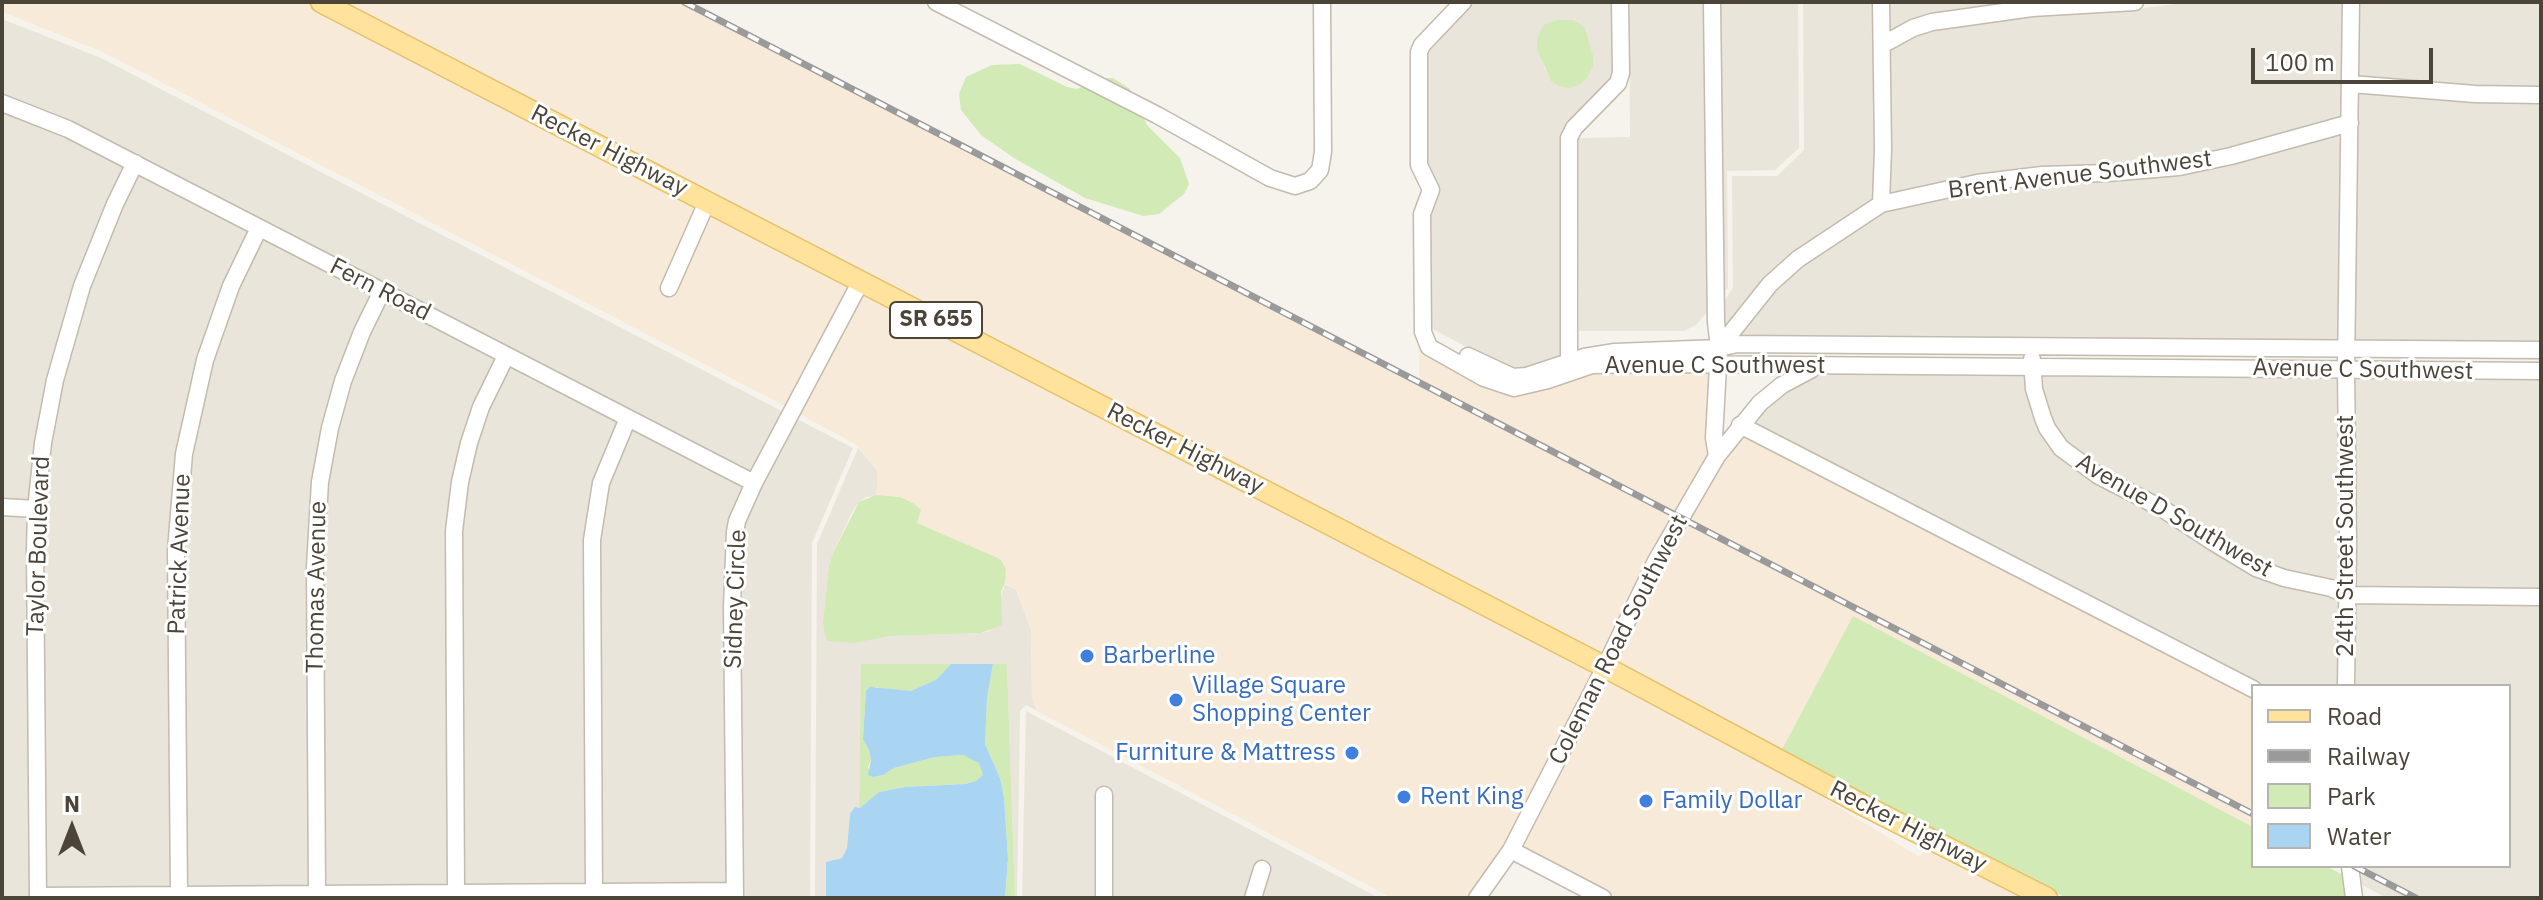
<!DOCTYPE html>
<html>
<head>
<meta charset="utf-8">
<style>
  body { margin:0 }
  #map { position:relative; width:2543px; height:900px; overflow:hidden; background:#f6f3ec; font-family:"IBM Plex Sans",sans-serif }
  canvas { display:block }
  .frame { position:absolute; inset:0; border:4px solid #4b4439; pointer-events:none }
  .legend { position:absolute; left:2251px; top:684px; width:260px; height:184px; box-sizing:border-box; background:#fff; border:2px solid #b7b4b0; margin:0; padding:10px 14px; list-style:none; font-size:24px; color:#4b4439 }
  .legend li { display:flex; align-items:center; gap:16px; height:40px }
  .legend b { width:40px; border:2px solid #b7b4b0 }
  .north { position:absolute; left:32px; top:788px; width:80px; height:80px; -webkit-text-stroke:6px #fff; paint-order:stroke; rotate:0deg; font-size:22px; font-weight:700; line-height:32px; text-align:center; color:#4b4439 }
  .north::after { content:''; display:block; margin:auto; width:28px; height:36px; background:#4b4439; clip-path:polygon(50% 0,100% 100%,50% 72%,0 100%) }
  .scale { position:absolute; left:2251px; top:48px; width:182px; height:36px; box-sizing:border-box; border:4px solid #4b4439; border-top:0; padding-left:10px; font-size:24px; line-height:28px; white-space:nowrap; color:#4b4439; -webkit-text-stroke:6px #fff; paint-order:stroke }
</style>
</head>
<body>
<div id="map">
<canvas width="2543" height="900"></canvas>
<div class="frame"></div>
<ul class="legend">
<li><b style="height:10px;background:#ffe39c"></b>Road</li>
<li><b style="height:10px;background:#9a9a9a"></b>Railway</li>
<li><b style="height:22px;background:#d2eab5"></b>Park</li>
<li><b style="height:22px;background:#a9d4f2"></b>Water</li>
</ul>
<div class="north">N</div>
<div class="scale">100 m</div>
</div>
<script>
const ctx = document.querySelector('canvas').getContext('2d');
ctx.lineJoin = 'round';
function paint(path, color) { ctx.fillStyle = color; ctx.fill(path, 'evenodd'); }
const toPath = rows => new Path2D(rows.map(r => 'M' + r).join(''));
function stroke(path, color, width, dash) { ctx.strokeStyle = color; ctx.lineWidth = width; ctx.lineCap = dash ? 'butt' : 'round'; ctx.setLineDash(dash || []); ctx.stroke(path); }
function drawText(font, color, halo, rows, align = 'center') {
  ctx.font = font + ' "IBM Plex Sans",sans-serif'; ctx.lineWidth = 6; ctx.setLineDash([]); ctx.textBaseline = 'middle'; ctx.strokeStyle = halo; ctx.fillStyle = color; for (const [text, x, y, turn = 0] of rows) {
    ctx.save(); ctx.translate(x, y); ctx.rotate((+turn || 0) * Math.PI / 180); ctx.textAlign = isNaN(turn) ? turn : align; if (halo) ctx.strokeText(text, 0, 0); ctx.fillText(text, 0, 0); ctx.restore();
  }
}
paint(toPath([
  [1471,2,1613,2,1615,72,1613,79,1578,117,1562,356,1525,369,1514,370,1487,358,1429,327,1425,62,1427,49],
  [1557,20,1574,20,1585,28,1558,86,1545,70,1537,39],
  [1629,2,1798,2,1799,148,1775,170,1727,171,1728,288,1696,325,1684,331,1579,331,1578,138,1630,137],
  [1803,2,1876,2,1877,149,1874,200,1794,253,1723,333,1722,304,1733,288,1732,176,1777,176,1804,150],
  [1888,2,2021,2,1930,15,1888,34],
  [2191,2,2345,2,2344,117,2229,149,2178,160,2108,166,1887,196,1888,49,1933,29,2032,15,2137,9],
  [2357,2,2541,2,2541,88,2476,87,2357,77],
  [2,19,101,58,853,448,812,543,810,898,2,898],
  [2357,91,2541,102,2541,343,2354,340],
  [2344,132,2341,340,1737,337,1774,289,1802,264,1882,211,1978,190,2043,183],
  [1818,374,2027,375,2056,452,2072,467,2096,482,2340,600,2339,686,2262,686,1751,422,1764,408,1796,385],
  [2039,375,2340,376,2340,585,2286,572,2259,561,2102,470,2065,443,2052,425,2040,387],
  [2352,376,2541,378,2541,590,2353,588],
  [858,448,877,470,878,483,876,496,866,497,859,502,851,514,833,553,829,565,823,623,855,642,890,636,981,633,990,631,1005,584,1016,590,1031,629,1032,698,1037,711,1026,705,1020,711,1017,898,1015,898,1007,664,862,664,859,807,850,814,847,848,842,858,836,859,826,898,815,898,817,544],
  [2352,602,2541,604,2541,898,2387,898,2362,885,2360,866,2509,866,2509,686,2352,686],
  [1026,711,1379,898,1022,898]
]), '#eae5da');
paint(toPath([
  [2,2,306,2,699,206,660,291,671,297,710,211,852,284,787,407,103,52,2,12],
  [336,2,685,2,1419,387,1419,339,1481,384,1592,372,1712,372,1711,454,1603,658],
  [863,290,1596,671,1505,846,1468,898,1392,898,1037,711,1032,699,1031,629,1016,590,1005,583,1006,569,961,542,917,523,919,517,900,497,876,495,878,483,877,470,857,445,798,413],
  [1742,433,2253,697,2253,827,1853,616,1780,753,1614,664,1662,565,1721,462,1725,461,1724,458],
  [1608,676,1773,766,1919,857,1928,845,2032,898,1616,898,1520,846]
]), '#f7ead8');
paint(toPath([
  [1557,20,1574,20,1585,28,1593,56,1593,66,1587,78,1579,85,1570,88,1558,86,1551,81,1537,49,1537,39,1541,30,1545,24],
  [1020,64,1067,87,1077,89,1101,78,1113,78,1130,89,1147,125,1180,158,1189,184,1184,194,1159,214,1143,216,1085,198,1014,158,981,135,961,110,959,94,966,77,992,65],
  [876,495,900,497,913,503,921,510,917,523,1000,559,1006,569,1005,583,1001,591,1002,625,981,633,890,636,853,643,828,641,825,636,823,622,829,565,833,553,859,502],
  [1853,616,2253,827,2253,866,2326,866,2345,876,2347,898,2066,898,1938,830,1935,833,1780,753],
  [861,664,951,664,937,679,911,691,886,690,877,687,866,691,863,739,869,750,871,760,868,767,873,777,883,775,894,768,935,757,963,755,979,762,983,775,976,781,965,784,905,787,879,792,859,809],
  [993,664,1007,664,1015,898,1005,898,1008,859,1004,797,1000,778,985,744,987,698]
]), '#d2eab5');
paint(toPath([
  [951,664,993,664,987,698,985,744,1000,778,1004,797,1008,859,1005,898,826,898,826,862,842,858,847,848,850,814,855,807,860,808,879,792,905,787,965,784,976,781,983,775,979,763,963,755,935,757,894,768,883,775,873,777,868,775,871,760,869,750,863,739,866,691,870,687,911,691,937,679]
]), '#a9d4f2');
const minor = toPath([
  [936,2,1157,115,1270,178,1295,186,1310,181,1320,170,1323,152,1322,2],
  [1463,2,1422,45,1419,52,1419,165,1431,190,1422,214,1423,332,1429,347,1484,378,1514,388,1548,380,1592,365,1665,364,2541,371],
  [1712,2,1716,322,1719,348,1714,438,1717,456],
  [1882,45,1913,28,1932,22,2032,8,2135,2],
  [2351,84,2475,94,2541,95],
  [2,103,68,129,754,483],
  [1881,204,1883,149,1881,2],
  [669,288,707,202],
  [1719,348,1770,284,1798,259,1881,204,1977,183,2042,175,2108,173,2179,167,2231,156,2350,123],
  [1468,356,1513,377,1526,376,1584,357,1615,352,1719,348,1737,344,2541,350],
  [2032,359,2034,389,2043,418,2047,428,2061,448,2099,476,2163,509,2213,542,2256,568,2284,578,2331,588,2346,595,2541,597],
  [1569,368,1569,138,1574,128,1618,83,1621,73,1620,2],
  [1740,425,2253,689],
  [2,507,36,509],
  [2346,686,2348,545,2346,369,2351,2],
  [1104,795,1104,898],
  [1511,850,1603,898],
  [2350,866,2354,898],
  [456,892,454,531,460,482,469,443,481,407,506,356],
  [594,892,592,540,601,483,628,418],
  [317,893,315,567,320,482,330,428,343,381,362,332,382,291],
  [179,894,176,550,184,454,205,360,231,286,259,228],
  [38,896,735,891],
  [38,898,35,550,36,509,43,443,55,380,82,286,115,204,135,163],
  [735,898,732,607,735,532,737,521,754,483,861,281],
  [1253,898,1262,869],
  [1477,898,1511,850,1605,667,1656,561,1717,456,1760,403,1782,385,1812,369]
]);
const major = toPath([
  [321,2,1605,667,1863,805,2047,898]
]);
stroke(minor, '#c2bbae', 19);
stroke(major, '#e6c16a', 23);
stroke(minor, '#fff', 16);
stroke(major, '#ffe39c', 20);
const rail = toPath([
  [684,2,2253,814],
  [2354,866,2416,898]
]);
stroke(rail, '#9a9a9a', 7);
stroke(rail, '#fff', 4, [12]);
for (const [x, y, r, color] of [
  [1087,656,8,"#3f7fe0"],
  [1176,700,8,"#3f7fe0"],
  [1352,753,8,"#3f7fe0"],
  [1404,797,8,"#3f7fe0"],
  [1646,801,8,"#3f7fe0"]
]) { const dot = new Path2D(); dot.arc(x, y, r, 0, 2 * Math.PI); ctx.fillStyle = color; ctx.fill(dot); stroke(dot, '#fff', 3); }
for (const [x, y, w] of [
  [936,320,92]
]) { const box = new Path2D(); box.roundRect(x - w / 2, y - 18, w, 36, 6); ctx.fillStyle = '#fff'; ctx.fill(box); stroke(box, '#4b4439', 2); }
drawText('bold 22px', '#4b4439', null, [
  ["SR 655",936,320]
]);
drawText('24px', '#4b4439', '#fff', [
  ["Recker Highway",609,151,27],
  ["Brent Avenue Southwest",2080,175,-7],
  ["Fern Road",380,290,27],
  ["Avenue C Southwest",1715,366],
  ["Avenue C Southwest",2363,370,1],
  ["Recker Highway",1185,449,27],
  ["Avenue D Southwest",2174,516,30],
  ["24th Street Southwest",2346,536,-90],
  ["Taylor Boulevard",39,546,-88],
  ["Patrick Avenue",180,554,-88],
  ["Thomas Avenue",317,587,-89],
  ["Sidney Circle",736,599,-88],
  ["Coleman Road Southwest",1619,640,-63],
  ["Recker Highway",1908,827,27]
]);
drawText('24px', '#366cbe', '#fff', [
  ["Barberline",1103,656],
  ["Village Square",1192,686],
  ["Shopping Center",1192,714],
  ["Furniture & Mattress",1336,753,"right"],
  ["Rent King",1420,797],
  ["Family Dollar",1662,801]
], 'left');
</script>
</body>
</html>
